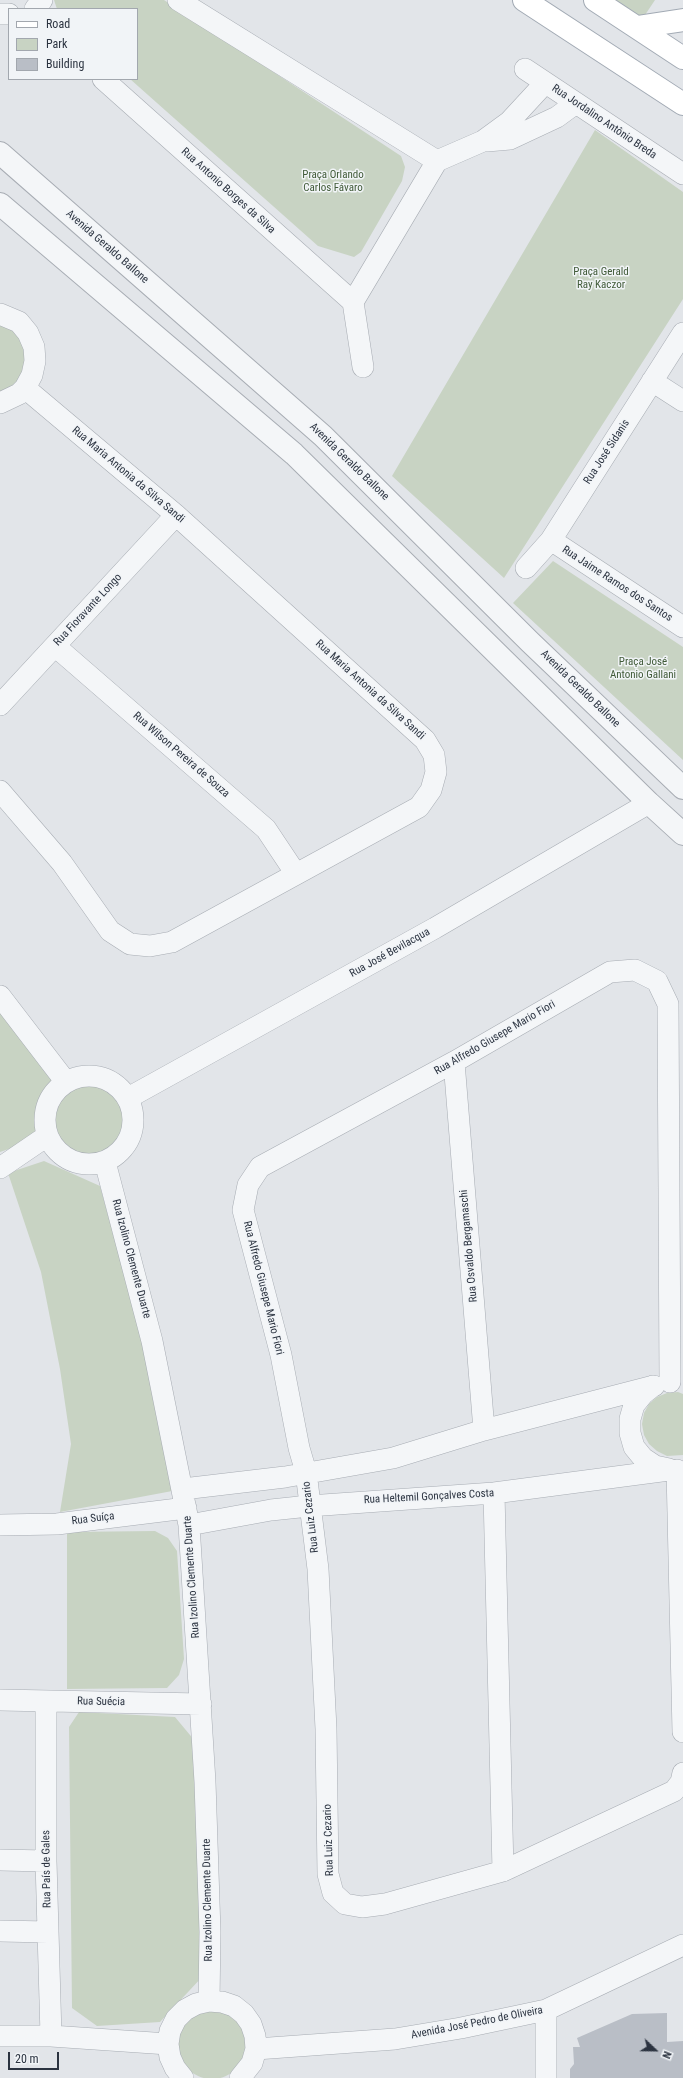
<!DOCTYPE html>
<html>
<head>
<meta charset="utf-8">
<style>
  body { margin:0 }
  #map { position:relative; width:683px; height:2078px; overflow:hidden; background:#e2e5e9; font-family:"Roboto Condensed",sans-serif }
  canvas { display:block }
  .legend { position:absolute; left:8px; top:8px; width:130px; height:72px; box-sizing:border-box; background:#f1f4f7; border:1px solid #a2a7ae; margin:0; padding:5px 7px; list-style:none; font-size:12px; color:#2b3340 }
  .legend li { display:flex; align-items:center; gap:8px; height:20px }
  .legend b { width:20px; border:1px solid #a2a7ae }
  .north { position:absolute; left:635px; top:2030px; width:40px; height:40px; -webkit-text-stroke:3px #f1f4f7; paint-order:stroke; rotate:112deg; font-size:11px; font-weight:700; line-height:16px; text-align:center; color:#2b3340 }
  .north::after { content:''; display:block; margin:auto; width:14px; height:18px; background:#2b3340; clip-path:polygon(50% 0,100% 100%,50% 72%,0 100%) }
  .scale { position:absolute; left:8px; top:2052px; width:51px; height:18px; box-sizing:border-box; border:2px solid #2b3340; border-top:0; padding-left:5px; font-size:12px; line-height:14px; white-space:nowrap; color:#2b3340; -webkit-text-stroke:3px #f1f4f7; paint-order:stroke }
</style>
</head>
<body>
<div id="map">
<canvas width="683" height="2078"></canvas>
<ul class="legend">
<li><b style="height:5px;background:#fff"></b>Road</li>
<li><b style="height:11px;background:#c8d3c3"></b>Park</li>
<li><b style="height:11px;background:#b9bec6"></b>Building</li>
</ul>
<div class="north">N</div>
<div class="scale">20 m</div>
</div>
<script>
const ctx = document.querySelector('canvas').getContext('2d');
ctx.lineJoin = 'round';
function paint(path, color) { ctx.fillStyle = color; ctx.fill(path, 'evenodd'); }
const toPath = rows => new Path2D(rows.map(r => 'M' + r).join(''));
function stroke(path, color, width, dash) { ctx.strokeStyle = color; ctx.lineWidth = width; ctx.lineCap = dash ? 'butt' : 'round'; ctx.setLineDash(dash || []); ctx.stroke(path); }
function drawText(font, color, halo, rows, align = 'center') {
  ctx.font = font + ' "Roboto Condensed",sans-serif'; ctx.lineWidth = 3; ctx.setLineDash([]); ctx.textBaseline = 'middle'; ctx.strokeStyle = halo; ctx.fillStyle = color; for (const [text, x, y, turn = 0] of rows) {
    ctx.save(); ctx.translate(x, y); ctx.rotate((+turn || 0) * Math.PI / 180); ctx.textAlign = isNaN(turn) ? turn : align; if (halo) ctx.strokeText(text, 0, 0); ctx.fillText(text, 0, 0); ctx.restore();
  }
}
paint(toPath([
  [54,0,164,0,401,156,405,167,402,181,361,252,354,257,318,246,130,79,137,79,137,9,57,9],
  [595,0,655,0,637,27],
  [595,130,683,192,683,299,504,578,392,476],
  [0,322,10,326,26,348,23,379,0,396],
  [553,561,683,647,683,760,513,603],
  [0,1003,58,1088,51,1096,46,1108,44,1122,47,1136,0,1152],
  '55 1120a34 34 0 1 1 68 0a34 34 0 1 1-68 0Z',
  [44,1161,100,1186,183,1489,60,1512,71,1444,60,1369,41,1272,8,1173],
  [678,1392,683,1394,683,1455,667,1456,657,1451,649,1444,644,1435,642,1424,644,1413,649,1404,657,1397,667,1393],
  [155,1531,168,1538,177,1551,184,1659,179,1675,167,1688,67,1689,67,1532],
  [79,1712,175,1717,195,1741,203,1976,160,2022,97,2026,72,2008,69,1727],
  '177 2044a35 35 0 1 1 70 0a35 35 0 1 1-70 0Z'
]), '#c8d3c3');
paint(toPath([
  [667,2013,667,2042,683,2041,683,2078,570,2078,570,2069,574,2064,573,2047,580,2047,577,2038,632,2014]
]), '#b9bec6');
const minor = toPath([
  [178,0,437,161],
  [35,9,42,0],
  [0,14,9,14],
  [525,69,683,174],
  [103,79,353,302,437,161,483,141,509,122,545,83],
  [487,141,510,139,557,117,576,103],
  [353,302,363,367],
  [0,314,19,322,28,333,34,347,35,361,32,375,25,388,19,394,0,403],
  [652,381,683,401],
  [551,540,683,627],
  [526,568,551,540,683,333],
  [55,646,266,829,296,874],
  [0,705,176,515],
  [0,791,62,863,110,931,130,944,150,946,172,942,419,807,431,790,436,772,434,755,425,740,176,515,25,388],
  [0,996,66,1082],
  [454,1062,484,1430],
  '45 1120a44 44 0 1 1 88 0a44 44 0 1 1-88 0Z',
  [128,1098,435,928,649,803],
  [105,1162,152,1341,189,1525,205,1782,210,1932,209,2001],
  [0,1168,47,1136],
  [670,1382,668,1004,657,981,635,970,610,972,454,1062,260,1167,248,1185,243,1210,281,1355,299,1448,306,1472,318,1569,326,1729,328,1874,333,1893,345,1904,362,1907,385,1904,503,1871,674,1791,681,1782,683,1773],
  [653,1386,643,1394,634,1405,630,1419,630,1433,634,1447,643,1458,655,1466,669,1469],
  [677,1470,683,1732],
  [183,1489,285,1477,393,1458,484,1430,654,1386],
  [494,1493,503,1871],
  [0,1525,57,1524,186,1508],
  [189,1525,271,1510,309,1506,494,1493,669,1470],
  [0,1700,201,1704],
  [46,1703,46,1861,51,2036],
  [0,1860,46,1861],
  [0,1931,48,1932],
  [546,2010,546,2078],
  [0,2036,51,2036,168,2044],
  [256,2049,395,2039,461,2028,546,2010,683,1945],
  [183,2078,175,2068,170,2057,168,2044,170,2031,176,2019,185,2010,196,2004,209,2001,222,2002,234,2006,244,2014,251,2024,255,2036,256,2049,252,2063,240,2078]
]);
const tertiary = toPath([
  [0,153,323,436,530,642,683,788],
  [0,204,294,454,649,803,683,834]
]);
const primary = toPath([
  [524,0,683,104],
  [595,0,683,58],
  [637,27,683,20]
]);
stroke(minor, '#a7acb3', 22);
stroke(tertiary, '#a7acb3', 24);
stroke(primary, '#a2aab4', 24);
stroke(minor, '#f4f6f8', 21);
stroke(tertiary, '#f4f6f8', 22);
stroke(primary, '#fff', 22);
drawText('11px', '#2b3340', '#f1f4f7', [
  ["Rua Jordalino Antônio Breda",604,122,34],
  ["Rua Antonio Borges da Silva",228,191,42],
  ["Avenida Geraldo Ballone",107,247,41],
  ["Rua José Sidanis",607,452,-57],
  ["Avenida Geraldo Ballone",349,462,44],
  ["Rua Maria Antonia da Silva Sandi",128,475,40],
  ["Rua Jaime Ramos dos Santos",617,584,33],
  ["Rua Fioravante Longo",88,610,-47],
  ["Avenida Geraldo Ballone",580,689,44],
  ["Rua Maria Antonia da Silva Sandi",370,690,42],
  ["Rua Wilson Pereira de Souza",181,755,41],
  ["Rua José Bevilacqua",390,953,-29],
  ["Rua Alfredo Giusepe Mario Fiori",495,1038,-30],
  ["Rua Osvaldo Bergamaschi",469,1246,-95],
  ["Rua Izolino Clemente Duarte",131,1259,75],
  ["Rua Alfredo Giusepe Mario Fiori",263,1288,76],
  ["Rua Heltemil Gonçalves Costa",429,1497,-3],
  ["Rua Luiz Cezario",311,1517,-97],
  ["Rua Suíça",93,1519,-7],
  ["Rua Izolino Clemente Duarte",192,1577,-94],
  ["Rua Suécia",101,1702,1],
  ["Rua Luiz Cezario",329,1840,-92],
  ["Rua País de Gales",47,1869,-91],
  ["Rua Izolino Clemente Duarte",208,1900,-91],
  ["Avenida José Pedro de Oliveira",477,2023,-11]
]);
drawText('11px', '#415b39', '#f1f4f7', [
  ["Praça Orlando",333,175],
  ["Carlos Fávaro",333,188],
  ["Praça Gerald",601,272],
  ["Ray Kaczor",601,285],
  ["Praça José",643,662],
  ["Antonio Gallani",643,675]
]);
</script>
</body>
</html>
